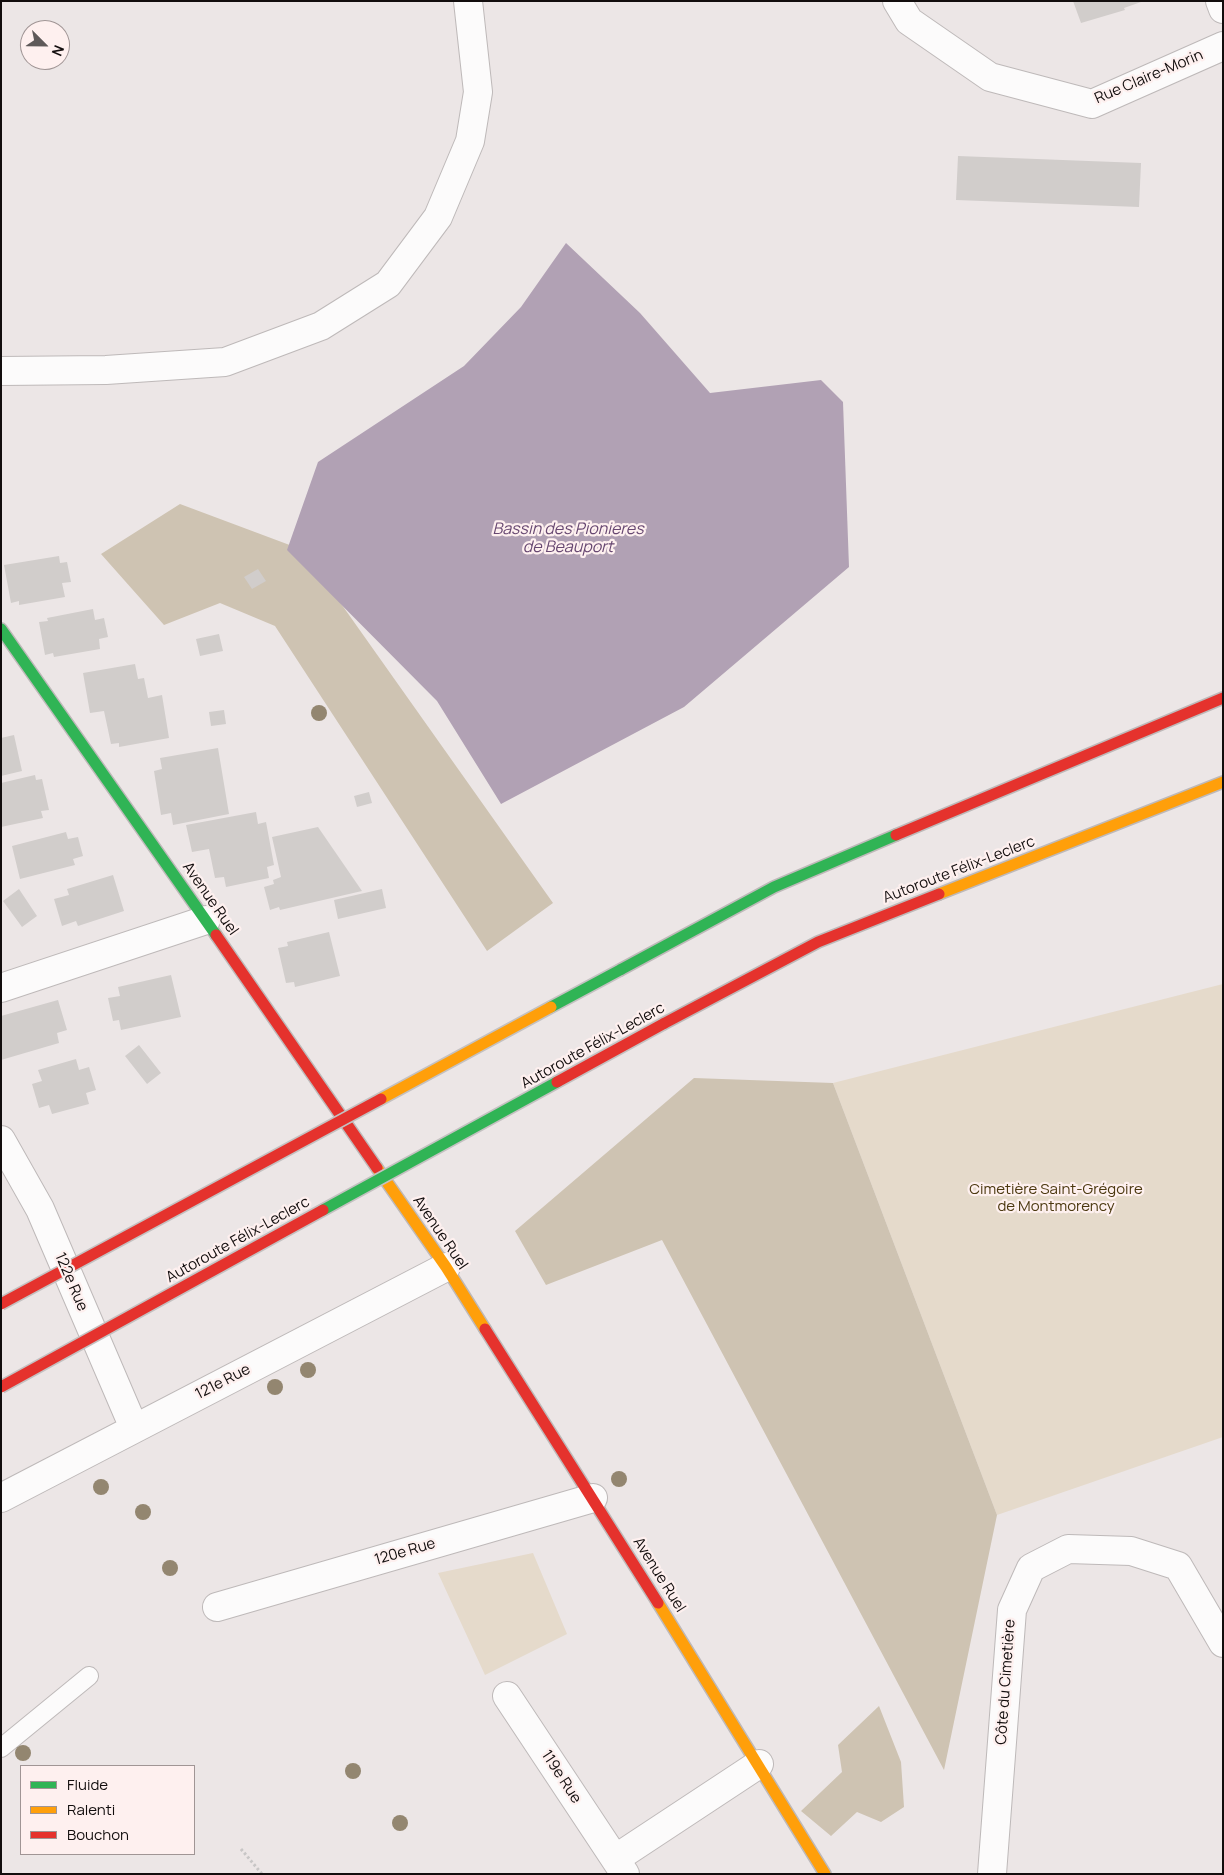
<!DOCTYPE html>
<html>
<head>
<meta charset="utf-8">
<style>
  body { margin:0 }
  #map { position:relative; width:1224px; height:1875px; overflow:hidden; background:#ece6e6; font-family:Manrope,sans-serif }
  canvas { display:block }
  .frame { position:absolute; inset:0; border:2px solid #120d0d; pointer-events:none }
  .legend { position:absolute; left:20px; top:1765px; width:175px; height:90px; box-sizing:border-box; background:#fef0ef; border:1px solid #a09595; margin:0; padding:6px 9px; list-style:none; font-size:15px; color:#120d0d }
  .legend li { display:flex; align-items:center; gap:10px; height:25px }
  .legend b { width:25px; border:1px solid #a09595 }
  .north { position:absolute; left:20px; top:20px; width:50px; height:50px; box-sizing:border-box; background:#fef0ef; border:1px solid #a09595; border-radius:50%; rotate:113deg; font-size:14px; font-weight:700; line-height:20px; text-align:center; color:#120d0d }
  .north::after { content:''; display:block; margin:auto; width:18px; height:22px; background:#5e5959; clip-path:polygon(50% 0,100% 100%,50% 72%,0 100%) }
</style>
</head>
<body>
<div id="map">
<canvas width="1224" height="1875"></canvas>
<div class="frame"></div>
<ul class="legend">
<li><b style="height:6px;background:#30b455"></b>Fluide</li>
<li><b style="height:6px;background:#ff9f0a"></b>Ralenti</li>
<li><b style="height:6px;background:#e5322d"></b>Bouchon</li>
</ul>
<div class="north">N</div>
</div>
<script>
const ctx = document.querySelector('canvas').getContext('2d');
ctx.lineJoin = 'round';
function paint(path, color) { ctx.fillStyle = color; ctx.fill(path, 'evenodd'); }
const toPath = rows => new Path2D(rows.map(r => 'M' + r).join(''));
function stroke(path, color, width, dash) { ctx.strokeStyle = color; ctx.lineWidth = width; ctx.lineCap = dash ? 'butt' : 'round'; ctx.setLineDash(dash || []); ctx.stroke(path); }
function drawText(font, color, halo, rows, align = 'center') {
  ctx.font = font + ' Manrope,sans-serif'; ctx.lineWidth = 4.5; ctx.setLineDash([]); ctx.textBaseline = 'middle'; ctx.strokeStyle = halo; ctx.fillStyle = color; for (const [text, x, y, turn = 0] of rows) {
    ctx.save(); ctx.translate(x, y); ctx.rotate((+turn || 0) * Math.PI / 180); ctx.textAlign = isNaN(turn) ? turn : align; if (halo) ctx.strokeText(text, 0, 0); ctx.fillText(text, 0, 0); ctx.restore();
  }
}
paint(toPath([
  [1223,984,1223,1437,997,1515,833,1083],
  [533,1553,567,1634,485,1675,438,1573]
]), '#e5dacb');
paint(toPath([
  [180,504,303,550,553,903,487,951,275,626,220,603,164,625,101,554],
  [694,1078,833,1083,997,1515,944,1770,662,1240,546,1285,515,1231],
  [879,1706,901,1762,904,1807,881,1822,857,1812,831,1836,801,1811,842,1772,838,1745]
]), '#cec3b2');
paint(toPath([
  [566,243,640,313,710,393,821,380,843,402,849,567,684,707,501,804,437,701,287,550,318,462,464,366,521,307]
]), '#b1a1b4');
paint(toPath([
  [1073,1,1141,1,1141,2,1124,8,1125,10,1081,23],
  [958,156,1141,163,1139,207,956,200],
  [59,556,60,563,67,562,71,582,62,583,65,597,19,605,19,601,11,603,4,565],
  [258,569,266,581,252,589,244,577],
  [93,609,95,620,104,618,108,637,99,639,100,649,54,657,53,653,45,655,39,622,48,621,47,618],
  [219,634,223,651,200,656,196,639],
  [135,664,138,679,144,678,148,698,162,695,169,738,119,747,119,743,111,744,104,711,90,713,83,673],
  [224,710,226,724,211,726,209,712],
  [14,735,22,771,1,776,1,738],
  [218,748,229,814,173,825,171,813,161,815,154,771,162,769,160,758],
  [35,775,36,780,42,779,49,810,41,811,43,818,1,827,1,783],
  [369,792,372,803,357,807,354,796],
  [256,812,258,824,266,822,274,865,267,867,269,878,226,887,224,877,215,878,209,849,192,852,186,825],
  [318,827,362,891,280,910,279,907,270,910,264,887,274,884,273,880,281,877,272,837],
  [66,832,68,839,78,837,83,856,73,859,75,865,20,879,12,846],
  [113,875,124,911,78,926,76,921,62,926,54,899,69,895,67,889],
  [19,889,37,916,22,927,3,901],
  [382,889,386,908,338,919,334,900],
  [329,932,340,976,295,987,294,982,286,983,278,948,288,946,287,942],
  [171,975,181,1017,121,1030,119,1020,113,1021,108,998,120,996,118,987],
  [58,1000,67,1030,57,1033,59,1043,1,1060,1,1016],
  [139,1045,161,1073,147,1084,125,1056],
  [76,1059,79,1070,89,1067,96,1090,86,1093,89,1104,52,1114,49,1105,39,1108,32,1084,42,1081,38,1070]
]), '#d1cdcb');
const lane = toPath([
  [1,1748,89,1676]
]);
const street = toPath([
  [897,1,909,21,990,77,1092,104,1223,46],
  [1220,1,1223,9],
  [1,371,106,370,225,362,321,326,388,284,438,217,470,141,478,92,468,1],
  [1,988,206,920],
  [1,1140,40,1209,134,1428],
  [1,1498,446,1267],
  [217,1607,593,1498],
  [507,1696,625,1874],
  [615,1859,759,1764],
  [992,1874,1012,1610,1031,1568,1068,1549,1131,1551,1178,1566,1223,1643]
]);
const fast = toPath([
  [1,629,216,935],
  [620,970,774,887,896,835]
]);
const slow = toPath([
  [939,894,1223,782],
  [377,1168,446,1267,485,1329],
  [658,1603,825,1874]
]);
const jam = toPath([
  [896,835,1223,698],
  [216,935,377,1168],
  [663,1024,818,942,939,894],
  [485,1329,658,1603]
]);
stroke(lane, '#beb9b9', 20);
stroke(street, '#beb9b9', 30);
stroke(fast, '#beb9b9', 14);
stroke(slow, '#beb9b9', 14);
stroke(jam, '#beb9b9', 14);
stroke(toPath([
  [241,1849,262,1874]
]), '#c8c6c6', 3, [2.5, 2.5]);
stroke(lane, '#fcfbfb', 18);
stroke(street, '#fcfbfb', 28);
stroke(fast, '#30b455', 11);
stroke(slow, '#ff9f0a', 11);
stroke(jam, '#e5322d', 11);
const fastBridge = toPath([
  [551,1007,620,970],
  [323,1210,557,1082]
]);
const slowBridge = toPath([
  [381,1099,551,1007]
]);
const jamBridge = toPath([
  [557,1082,663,1024],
  [1,1304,381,1099],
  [1,1387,323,1210]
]);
stroke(fastBridge, '#c4c1c1', 14, []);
stroke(slowBridge, '#c4c1c1', 14, []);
stroke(jamBridge, '#c4c1c1', 14, []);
stroke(fastBridge, '#30b455', 11);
stroke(slowBridge, '#ff9f0a', 11);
stroke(jamBridge, '#e5322d', 11);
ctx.fillStyle = '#938670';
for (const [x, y] of [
  [319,713],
  [308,1370],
  [275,1387],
  [619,1479],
  [101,1487],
  [143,1512],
  [170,1568],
  [23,1753],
  [353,1771],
  [400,1823]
]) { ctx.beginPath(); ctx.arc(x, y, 8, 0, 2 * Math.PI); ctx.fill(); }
drawText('15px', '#120d0d', '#fef0ef', [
  ["Rue Claire-Morin",1149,77,-23],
  ["Autoroute Félix-Leclerc",959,870,-21],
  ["Avenue Ruel",210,899,55],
  ["Autoroute Félix-Leclerc",593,1046,-29],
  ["Avenue Ruel",440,1233,56],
  ["Autoroute Félix-Leclerc",238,1240,-29],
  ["122e Rue",71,1282,67],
  ["121e Rue",223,1382,-27],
  ["120e Rue",405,1552,-16],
  ["Avenue Ruel",659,1575,58],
  ["Côte du Cimetière",1006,1682,-86],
  ["119e Rue",561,1777,57]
]);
drawText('15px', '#4b380f', '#fef0ef', [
  ["Cimetière Saint-Grégoire",1056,1190],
  ["de Montmorency",1056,1207]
]);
drawText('italic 16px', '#674771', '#fef0ef', [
  ["Bassin des Pionieres",568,530],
  ["de Beauport",568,548]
]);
</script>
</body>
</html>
